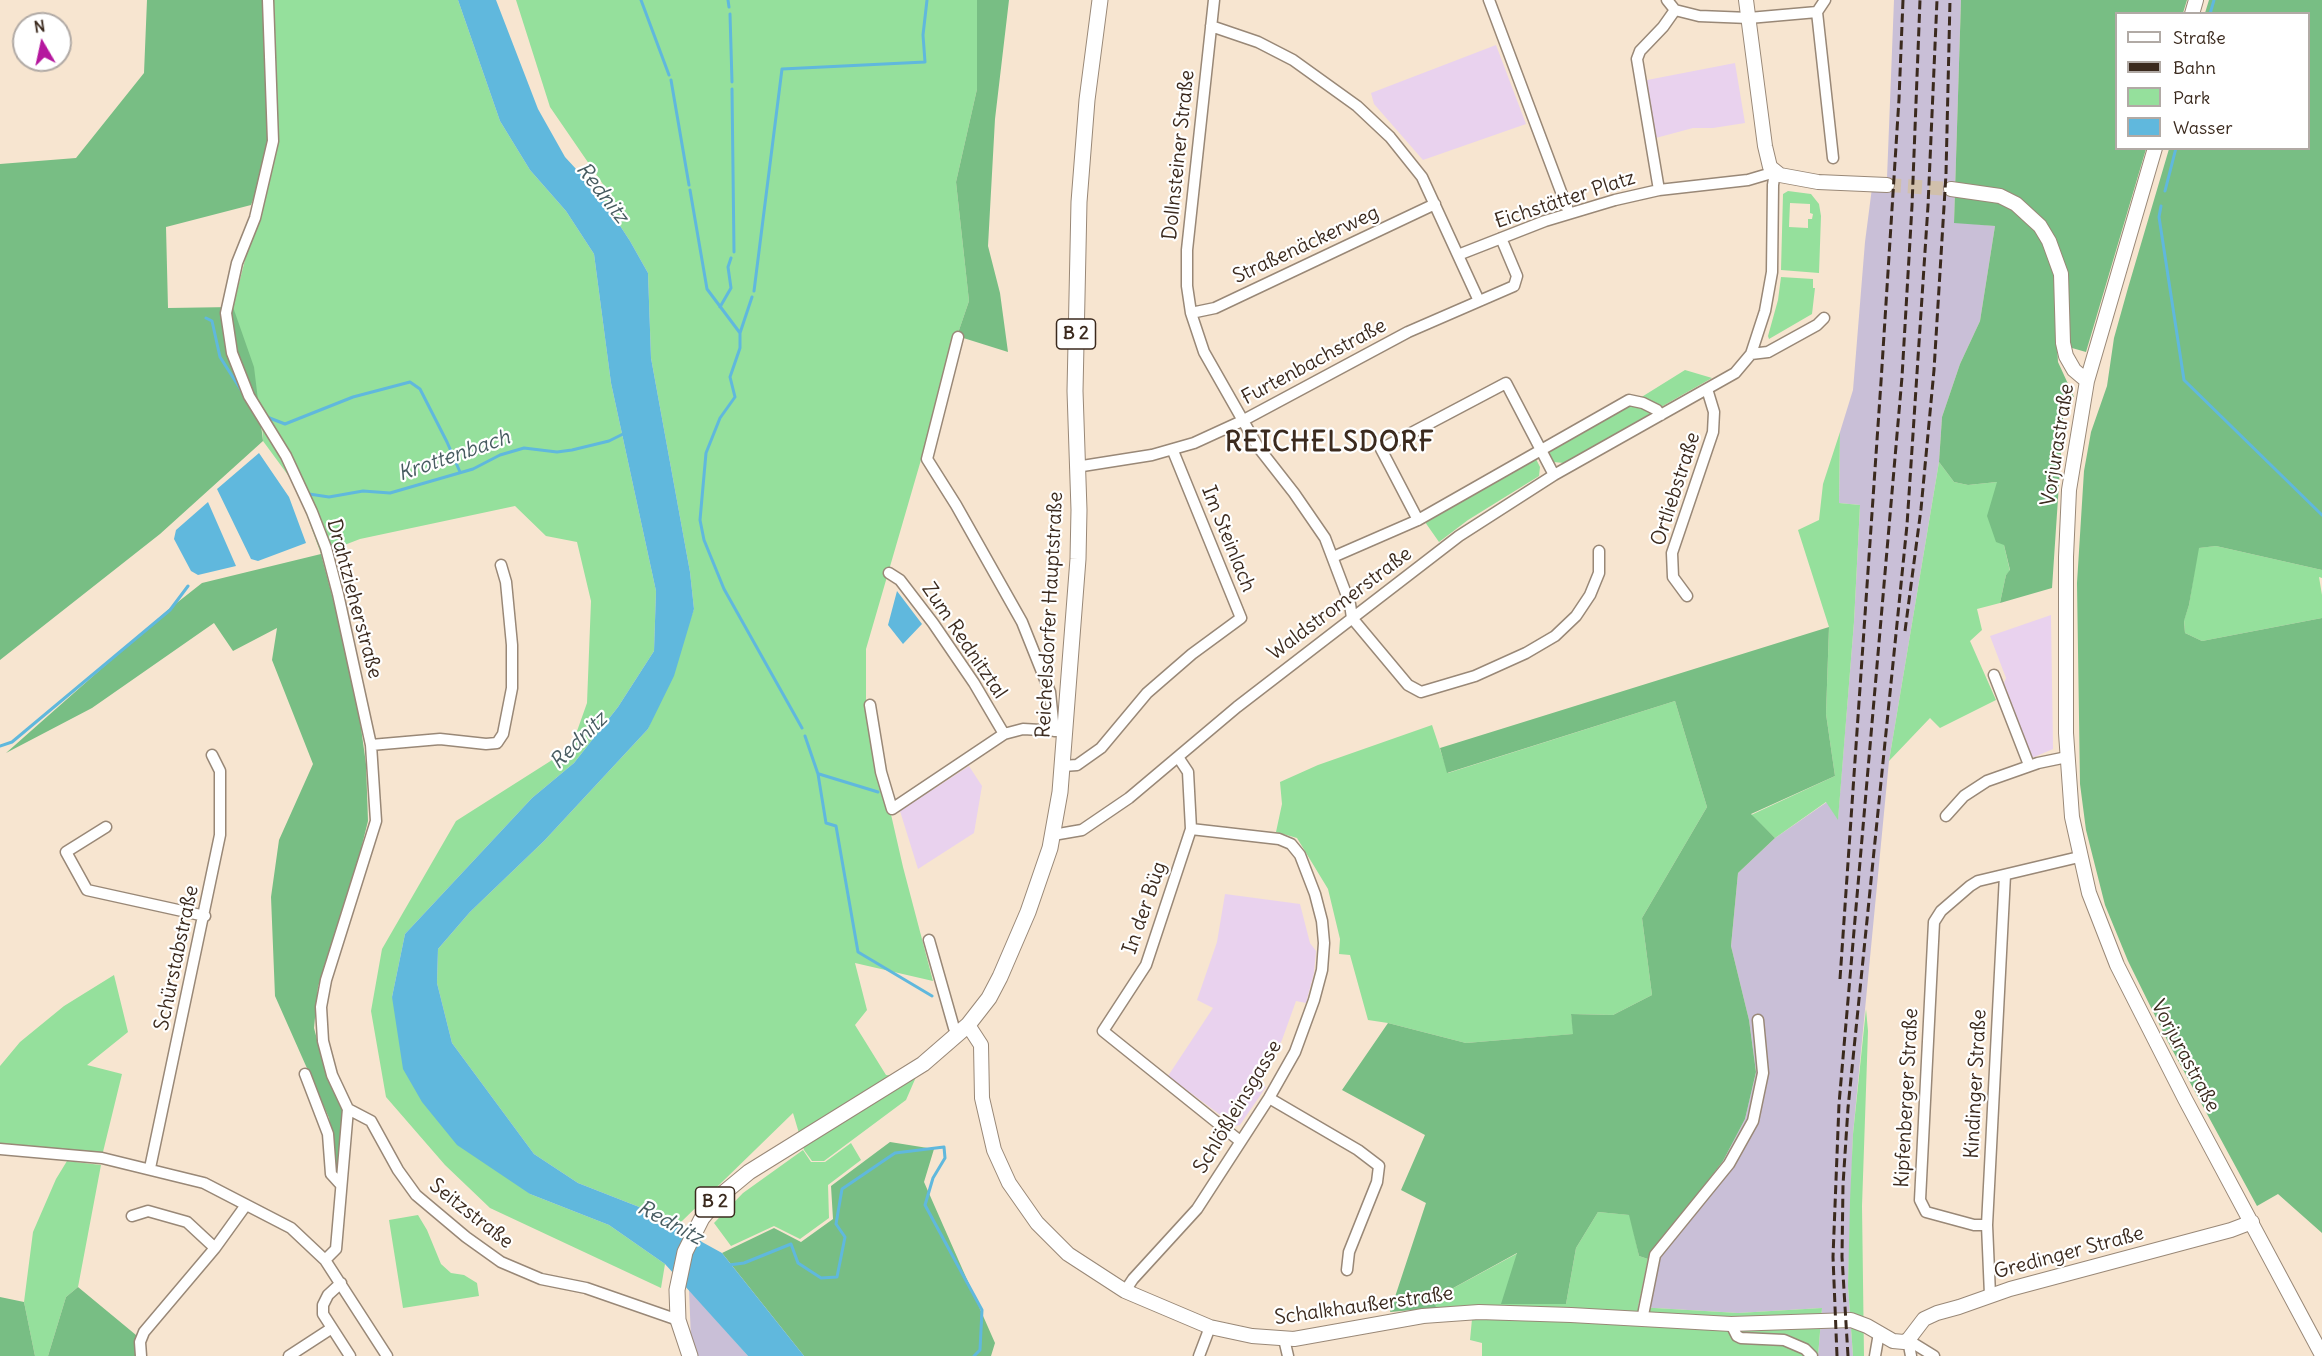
<!DOCTYPE html>
<html>
<head>
<meta charset="utf-8">
<style>
  body { margin:0 }
  #map { position:relative; width:2322px; height:1356px; overflow:hidden; background:#f7e5d0; font-family:Delius,sans-serif }
  canvas { display:block }
  .legend { position:absolute; left:2115px; top:12px; width:195px; height:138px; box-sizing:border-box; background:#fff; border:2px solid #b1aaa5; margin:0; padding:8px 10px; list-style:none; font-size:18px; color:#3b2a1e }
  .legend li { display:flex; align-items:center; gap:12px; height:30px }
  .legend b { width:30px; border:2px solid #b1aaa5 }
  .north { position:absolute; left:12px; top:12px; width:60px; height:60px; box-sizing:border-box; background:#fff; border:2px solid #b1aaa5; border-radius:50%; rotate:351deg; font-size:16px; font-weight:700; line-height:24px; text-align:center; color:#3b2a1e }
  .north::after { content:''; display:block; margin:auto; width:21px; height:27px; background:#b5179e; clip-path:polygon(50% 0,100% 100%,50% 72%,0 100%) }
</style>
</head>
<body>
<div id="map">
<canvas width="2322" height="1356"></canvas>
<ul class="legend">
<li><b style="height:8px;background:#fff"></b>Straße</li>
<li><b style="height:8px;background:#3b2a1e"></b>Bahn</li>
<li><b style="height:16px;background:#95e09c"></b>Park</li>
<li><b style="height:16px;background:#60b8dd"></b>Wasser</li>
</ul>
<div class="north">N</div>
</div>
<script>
const ctx = document.querySelector('canvas').getContext('2d');
ctx.lineJoin = 'round';
function paint(path, color) { ctx.fillStyle = color; ctx.fill(path, 'evenodd'); }
const toPath = rows => new Path2D(rows.map(r => 'M' + r).join(''));
function stroke(path, color, width, dash) { ctx.strokeStyle = color; ctx.lineWidth = width; ctx.lineCap = dash ? 'butt' : 'round'; ctx.setLineDash(dash || []); ctx.stroke(path); }
function drawText(font, color, halo, rows, align = 'center') {
  ctx.font = font + ' Delius,sans-serif'; ctx.lineWidth = 4.5; ctx.setLineDash([]); ctx.textBaseline = 'middle'; ctx.strokeStyle = halo; ctx.fillStyle = color; for (const [text, x, y, turn = 0] of rows) {
    ctx.save(); ctx.translate(x, y); ctx.rotate((+turn || 0) * Math.PI / 180); ctx.textAlign = isNaN(turn) ? turn : align; if (halo) ctx.strokeText(text, 0, 0); ctx.fillText(text, 0, 0); ctx.restore();
  }
}
paint(toPath([
  [1496,45,1526,124,1423,160,1374,104,1371,93],
  [1735,63,1745,123,1713,128,1693,128,1652,139,1642,81],
  [2051,615,2053,749,2032,758,2004,683,2006,678,1990,636],
  [969,766,982,786,974,833,918,869,900,811],
  [1225,894,1300,904,1310,943,1316,951,1314,973,1306,1003,1296,1001,1282,1040,1260,1082,1266,1087,1240,1125,1235,1126,1168,1076,1213,1008,1197,1000,1217,942]
]), '#e9d2ee');
paint(toPath([
  [1894,0,1961,0,1954,222,1995,226,1980,321,1960,364,1942,417,1939,462,1889,761,1853,1134,1848,1286,1853,1356,1818,1356,1822,1308,1738,1313,1638,1307,1648,1259,1723,1161,1745,1119,1756,1072,1749,1020,1731,946,1738,873,1775,838,1827,802,1838,818,1854,622,1860,505,1839,503,1840,432,1853,390,1865,242,1873,180,1887,178],
  [689,1289,709,1312,748,1356,698,1356,691,1340]
]), '#c9bfd7');
paint(toPath([
  [273,0,458,0,500,121,530,170,566,211,594,254,611,383,656,591,654,651,618,707,574,763,532,798,405,934,392,997,530,1194,609,1225,665,1264,661,1288,490,1208,445,1165,386,1097,371,1011,382,949,456,821,571,748,587,703,591,601,577,542,546,536,515,506,360,539,321,554,296,486,263,441,262,424,233,307,275,142],
  [516,0,977,0,977,89,956,182,969,301,957,336,866,649,866,705,903,867,933,981,855,963,867,1010,855,1025,886,1075,916,1077,906,1100,824,1161,812,1161,804,1150,793,1113,680,1223,578,1183,534,1154,452,1043,437,983,438,949,470,912,544,841,648,729,694,609,690,572,651,358,648,273,630,241,600,195,607,190,550,107],
  [1788,191,1811,194,1819,204,1821,216,1819,273,1781,270,1783,194],
  [1790,203,1810,204,1810,213,1813,214,1812,219,1808,219,1808,228,1789,227],
  [1781,277,1813,279,1813,288,1815,288,1812,314,1769,339,1768,336,1778,300],
  [1685,370,1712,378,1661,407,1640,398],
  [1634,403,1652,413,1564,463,1553,462,1547,450],
  [1840,432,1839,503,1860,505,1854,622,1838,820,1826,802,1775,838,1751,815,1835,776,1826,714,1829,627,1798,530,1819,520,1823,484],
  [1535,457,1540,467,1539,476,1468,520,1439,542,1425,522],
  [1939,462,1954,482,1968,485,1997,482,2004,545,2010,571,2006,575,2000,603,1977,609,1982,630,1970,641,1996,700,1940,728,1930,718,1889,761],
  [2216,546,2322,570,2322,578,2319,577,2322,595,2322,618,2202,641,2185,633,2184,620,2189,605,2198,548],
  [1675,701,1707,807,1642,918,1652,995,1613,1015,1571,1014,1574,1034,1466,1043,1388,1023,1368,1020,1350,955,1339,954,1340,939,1328,889,1297,838,1276,832,1282,804,1280,782,1318,765,1432,725,1448,773],
  [114,975,128,1032,87,1065,122,1074,102,1156,0,1145,0,1066,20,1042,64,1006],
  [1866,1009,1868,1031,1862,1206,1864,1356,1853,1356,1848,1286,1850,1201,1853,1134],
  [851,1143,861,1160,828,1185,829,1218,800,1239,774,1226,731,1246,714,1223,743,1193,803,1150,811,1162,825,1162],
  [67,1161,101,1165,78,1287,66,1297,48,1356,35,1356,24,1302,33,1232,56,1179],
  [1598,1212,1630,1215,1639,1256,1648,1259,1638,1307,1738,1313,1822,1308,1818,1356,1482,1356,1482,1343,1470,1340,1472,1319,1436,1308,1435,1298,1518,1253,1566,1304,1576,1248],
  [418,1215,427,1230,441,1264,451,1273,464,1275,477,1283,479,1296,403,1308,389,1220]
]), '#95e09c');
paint(toPath([
  [147,0,273,0,275,142,251,205,166,227,168,308,233,307,254,367,263,441,160,534,0,660,0,164,76,158,144,73],
  [977,0,1009,0,995,119,988,246,1000,293,1008,352,957,336,969,301,956,182,977,89],
  [1961,0,2187,0,2183,13,2116,14,2116,148,2146,149,2086,352,2072,348,2055,309,2058,362,2074,397,2057,394,2063,414,2063,424,2052,588,2000,603,2006,575,2010,570,2004,545,1996,542,1987,516,1997,482,1968,485,1954,482,1939,462,1942,417,1960,364,1980,321,1995,226,1954,223],
  [2209,0,2322,0,2322,570,2216,546,2199,548,2189,605,2184,621,2185,633,2202,641,2322,618,2322,1233,2278,1194,2257,1206,2168,1042,2128,961,2105,905,2086,830,2080,784,2077,583,2084,471,2091,432,2107,386,2114,338,2128,288,2169,149,2308,148,2308,14,2205,13],
  [321,554,334,603,357,699,366,764,368,821,359,857,318,987,314,1028,326,1073,343,1110,340,1164,336,1165,329,1118,275,996,271,897,279,840,313,764,272,660,277,628,233,651,214,623,92,708,6,753,169,609,202,583],
  [1829,627,1826,714,1835,776,1751,814,1775,838,1738,873,1731,946,1749,1020,1756,1072,1745,1119,1723,1161,1648,1259,1639,1256,1629,1215,1598,1212,1576,1248,1566,1304,1501,1304,1517,1253,1435,1298,1436,1308,1390,1312,1426,1203,1401,1190,1425,1135,1342,1090,1388,1023,1466,1043,1573,1034,1571,1014,1613,1015,1652,995,1642,918,1707,807,1675,701,1447,773,1440,748],
  [890,1142,934,1149,924,1182,995,1343,991,1356,804,1356,722,1253,774,1228,801,1242,833,1219,831,1186],
  [78,1287,136,1335,137,1356,48,1356,66,1297],
  [0,1297,24,1302,35,1356,0,1356]
]), '#78be84');
paint(toPath([
  [458,0,496,0,538,109,565,157,600,195,630,241,648,273,651,358,690,572,694,609,674,676,648,729,544,841,470,912,438,949,437,983,452,1043,534,1154,578,1183,680,1223,702,1242,722,1253,804,1356,748,1356,665,1264,609,1225,530,1194,457,1145,422,1102,403,1069,392,997,405,934,532,798,574,763,618,707,654,651,656,591,611,383,594,254,566,211,530,170,500,121],
  [259,453,289,497,306,543,258,561,251,559,217,489],
  [208,502,236,566,198,575,191,571,174,539,176,530],
  [897,591,922,624,903,644,888,625]
]), '#60b8dd');
stroke(toPath([
  [641,0,669,75],
  [728,0,729,7],
  [730,14,732,82],
  [2210,14,2214,0],
  [671,80,689,185],
  [732,89,734,252],
  [690,190,707,289,740,333],
  [2165,191,2176,148],
  [2161,206,2159,217,2184,380,2322,515],
  [754,291,782,69,925,62,923,35,927,0],
  [752,297,740,333,740,348,730,377,735,397,720,418,706,453,700,520,704,540,724,589,802,728],
  [720,307,731,288,728,267,731,258],
  [206,318,212,321,220,357,243,393],
  [267,417,285,424,353,397,410,382,420,389,447,442,460,472],
  [309,494,329,497,363,491,390,493,473,469,500,455,524,448,557,452,572,450,609,441,625,433],
  [805,736,818,774,826,823,836,826,858,952,932,996],
  [0,746,12,742,170,610,188,586],
  [819,774,878,792],
  [729,1265,744,1263,791,1244,798,1263,821,1278,837,1277,845,1237,836,1224,842,1189,895,1153,944,1147,945,1158,933,1178,925,1205,982,1310,980,1350,974,1356]
]), '#60b8dd', 3);
stroke(toPath([
  [1887,185,1951,189]
]), '#d1c0ac', 14, [14, 7]);
const street = toPath([
  [268,0,273,141,255,218,237,263,226,313,232,353,249,396,286,456,312,512,326,548,338,594,371,745,376,821,326,980,321,1007,323,1041,332,1075,348,1109,336,1249,325,1260],
  [1214,0,1187,250,1187,286,1191,313,1204,352,1258,447,1294,493,1325,538,1350,604,1352,618,1408,685,1421,692,1475,676,1526,653,1555,636,1576,616,1590,595,1599,573,1599,551],
  [1489,0,1569,213],
  [1667,0,1675,10,1699,16,1749,18,1817,12],
  [1825,0,1817,12,1833,158],
  [1211,26,1258,42,1293,60,1357,106,1390,137,1422,177,1479,301],
  [1659,190,1637,59,1640,51,1663,27,1675,10],
  [1458,255,1545,221,1615,200,1659,190,1748,180,1775,172],
  [1191,313,1215,308,1435,204],
  [958,337,927,459,956,505,1022,622,1050,692,1054,731],
  [1751,354,1768,352,1817,325,1824,318],
  [1076,467,1152,455,1194,443,1242,421,1408,332,1514,286,1517,276,1501,238],
  [1418,520,1381,449,1506,383,1554,475],
  [1333,557,1418,520,1629,400,1643,403,1657,410,1661,415],
  [889,573,900,580,933,623,974,683,1004,734],
  [1687,596,1673,577,1672,553,1713,432,1714,412,1707,389],
  [1994,675,2029,765],
  [870,705,881,772,892,809,1004,734,1023,729,1059,731],
  [371,745,440,739,486,744,497,743,503,734,512,688,512,645,506,582,501,565],
  [1178,757,1188,772,1191,829,1146,965,1103,1031,1240,1141],
  [1063,766,1077,765,1101,748,1147,693,1192,654,1241,618,1173,451],
  [1946,816,1964,796,1987,781,2038,763,2067,757],
  [106,827,66,852,87,890,205,916],
  [1053,835,1082,830,1129,798,1237,707,1459,536,1554,475,1735,373,1751,354,1765,311,1772,272,1773,185,1775,172],
  [929,940,954,1028,959,1034],
  [305,1074,328,1134,331,1174,341,1185],
  [1269,1098,1358,1150,1379,1166,1377,1182,1349,1252,1347,1270],
  [348,1109,371,1121,398,1170,416,1195,466,1237,501,1262,541,1279,586,1288,678,1320],
  [0,1149,102,1158,204,1183,291,1228,325,1260,387,1356],
  [150,1168,220,835,220,771,212,755],
  [132,1216,148,1211,187,1222,215,1248],
  [1987,1225,1974,1225,1926,1212,1920,1200,1934,922,1941,911,1970,886,1978,881,2079,857],
  [1125,1291,1133,1279,1197,1209,1269,1098,1295,1052,1314,1000,1322,970,1324,943,1322,921,1315,894,1300,855,1291,844,1279,839,1191,829],
  [1990,1295,1987,1225,2005,875],
  [1642,1320,1655,1255,1729,1164,1753,1121,1763,1073,1758,1020],
  [1731,1324,1737,1336,1741,1338,1784,1340,1805,1349,1812,1356],
  [332,1328,350,1356],
  [1284,1339,1288,1356],
  [1908,1340,1934,1356],
  [1908,1340,1911,1356],
  [141,1356,140,1342,144,1332,215,1248,246,1205],
  [289,1356,332,1328,323,1314,323,1305,328,1295,341,1283],
  [1199,1356,1210,1327],
  [1875,1356,1879,1333]
]);
const secondary = toPath([
  [1746,0,1765,146,1770,167,1780,175,1818,182,1887,185],
  [2192,14,2196,0],
  [2155,148,2087,381,2069,490,2066,557,2066,733,2072,817,2089,893,2117,965,2185,1099,2322,1355],
  [1951,189,2000,196,2016,204,2040,226,2049,241,2061,274,2063,343,2066,356,2074,370,2087,381],
  [968,1025,981,1045,982,1098,994,1150,1009,1183,1037,1223,1068,1254,1125,1291,1210,1327,1252,1336,1294,1339,1423,1316,1479,1312,1571,1315,1731,1324,1851,1320,1867,1326,1893,1341,1904,1342,1908,1340,1924,1319,1937,1313,1959,1307,2010,1289,2231,1230,2252,1222]
]);
const primary = toPath([
  [690,1356,678,1320,677,1290,685,1252,702,1218,720,1196,749,1172,923,1064,968,1025,989,998,1000,977,1028,912,1050,848,1060,792,1078,559,1079,510,1075,391,1079,202,1087,100,1100,0]
]);
stroke(street, '#987', 13);
stroke(secondary, '#987', 16);
stroke(primary, '#987', 17);
stroke(street, '#fff', 10);
stroke(secondary, '#fff', 14);
stroke(primary, '#fff', 15);
stroke(toPath([
  [1905,631,1921,509,1934,370,1946,174,1950,0],
  [1840,979,1881,382,1899,99,1903,0],
  [1837,1356,1833,1257,1839,1104,1902,377,1912,206,1920,0],
  [1848,1356,1842,1257,1843,1185,1848,1108,1907,525,1928,206,1937,0]
]), '#3b2a1e', 3, [9, 4.5]);
for (const [x, y, w] of [
  [1076,334,39],
  [715,1202,39]
]) { const box = new Path2D(); box.roundRect(x - w / 2, y - 15, w, 30, 4.5); ctx.fillStyle = '#fff'; ctx.fill(box); stroke(box, '#3b2a1e', 1.5); }
drawText('bold 18px', '#3b2a1e', null, [
  ["B 2",1076,334],
  ["B 2",715,1202]
]);
drawText('20px', '#3b2a1e', '#fff', [
  ["Dollnsteiner Straße",1179,155,-84],
  ["Eichstätter Platz",1565,200,-18],
  ["Straßenäckerweg",1306,245,-25],
  ["Furtenbachstraße",1314,362,-28],
  ["Vorjurastraße",2058,445,-81],
  ["Ortliebstraße",1676,489,-72],
  ["Im Steinlach",1228,539,68],
  ["Drahtzieherstraße",354,599,75],
  ["Waldstromerstraße",1340,604,-37],
  ["Reichelsdorfer Hauptstraße",1050,615,-87],
  ["Zum Rednitztal",964,641,56],
  ["In der Büg",1145,908,-71],
  ["Schürstabstraße",177,958,-78],
  ["Vorjurastraße",2185,1056,62],
  ["Kindinger Straße",1976,1084,-87],
  ["Kipfenberger Straße",1907,1098,-87],
  ["Schlößleinsgasse",1238,1107,-59],
  ["Seitzstraße",471,1214,38],
  ["Gredinger Straße",2069,1253,-15],
  ["Schalkhaußerstraße",1364,1306,-8]
]);
drawText('italic 21px', '#485c61', '#fff', [
  ["Rednitz",602,193,52],
  ["Krottenbach",454,456,-19],
  ["Rednitz",579,741,-45],
  ["Rednitz",670,1223,28]
]);
ctx.letterSpacing = '1.5px';
drawText('bold 26px', '#3b2a1e', '#fff', [
  ["REICHELSDORF",1330,444]
]);
ctx.letterSpacing = '0px';
</script>
</body>
</html>
